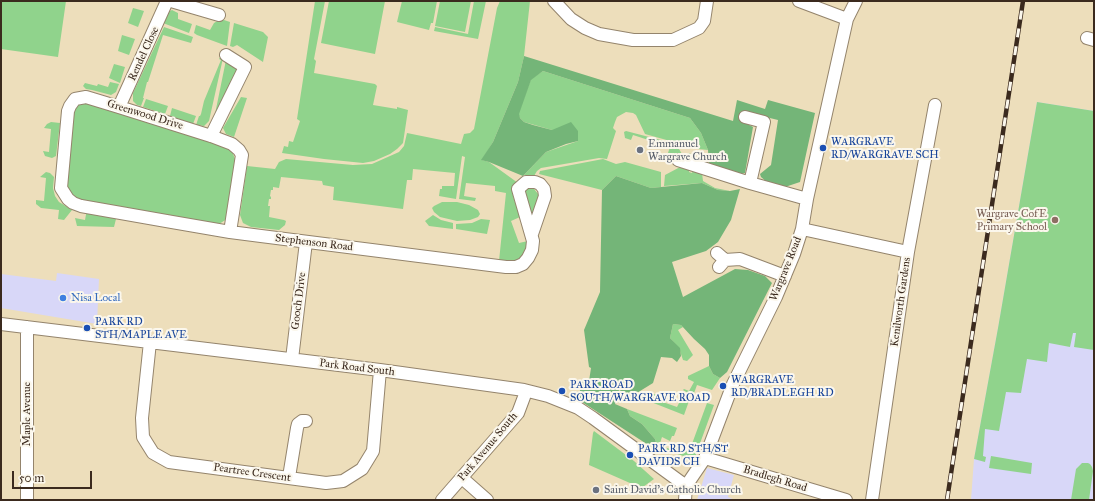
<!DOCTYPE html>
<html>
<head>
<meta charset="utf-8">
<style>
  body { margin:0 }
  #map { position:relative; width:1095px; height:501px; overflow:hidden; background:#eddebb; font-family:"IM FELL Great Primer",serif }
  canvas { display:block }
  .frame { position:absolute; inset:0; border:2px solid #3b2a1e; pointer-events:none }
  .scale { position:absolute; left:12px; top:471px; width:80px; height:18px; box-sizing:border-box; border:2px solid #3b2a1e; border-top:0; padding-left:5px; font-size:12px; line-height:14px; white-space:nowrap; color:#3b2a1e; -webkit-text-stroke:3px #fbf7ec; paint-order:stroke }
</style>
</head>
<body>
<div id="map">
<canvas width="1095" height="501"></canvas>
<div class="frame"></div>
<div class="scale">50 m</div>
</div>
<script>
const ctx = document.querySelector('canvas').getContext('2d');
ctx.lineJoin = 'round';
function paint(path, color) { ctx.fillStyle = color; ctx.fill(path, 'evenodd'); }
const toPath = rows => new Path2D(rows.map(r => 'M' + r).join(''));
function stroke(path, color, width, dash) { ctx.strokeStyle = color; ctx.lineWidth = width; ctx.lineCap = dash ? 'butt' : 'round'; ctx.setLineDash(dash || []); ctx.stroke(path); }
function drawText(font, color, halo, rows, align = 'center') {
  ctx.font = font + ' "IM FELL Great Primer",serif'; ctx.lineWidth = 4; ctx.setLineDash([]); ctx.textBaseline = 'middle'; ctx.strokeStyle = halo; ctx.fillStyle = color; for (const [text, x, y, turn = 0] of rows) {
    ctx.save(); ctx.translate(x, y); ctx.rotate((+turn || 0) * Math.PI / 180); ctx.textAlign = isNaN(turn) ? turn : align; if (halo) ctx.strokeText(text, 0, 0); ctx.fillText(text, 0, 0); ctx.restore();
  }
}
paint(toPath([
  [1037,102,1094,111,1094,500,971,500,974,459,998,328],
  [57,273,99,279,97,324,1,308,1,274,56,281],
  [707,468,734,475,728,497,735,500,697,500]
]), '#d8d7f8');
paint(toPath([
  [1,1,66,1,58,57,1,49],
  [315,1,325,1,314,59,316,61,314,73,375,84,377,86,373,105,397,109,397,107,408,110,403,143,397,149,390,154,374,161,363,163,324,159,282,153,284,146,288,147,289,141,293,142,300,121,297,119],
  [329,1,385,1,375,54,321,43],
  [402,1,437,1,433,23,431,23,429,30,397,22],
  [440,1,471,1,465,32,435,26],
  [474,1,486,1,478,39,434,31,435,27,468,34],
  [500,1,530,1,524,56,518,82,493,142,482,160,489,162,518,183,513,192,513,196,520,217,511,221,519,243,528,241,526,251,520,259,507,262,499,261,506,193,495,191,495,186,466,183,464,196,476,198,475,201,459,199,465,157,462,156,456,199,439,196,440,189,442,189,442,186,454,186,455,173,413,169,412,180,407,180,403,209,333,200,334,187,323,185,322,181,281,177,279,188,273,187,273,190,271,190,270,196,271,197,271,199,269,199,268,206,270,206,269,217,284,220,286,221,285,225,279,230,251,227,243,223,240,215,247,166,275,169,279,162,286,159,353,165,372,164,399,152,404,146,407,133,461,144,464,134,470,133,474,129,497,8],
  [133,8,144,11,138,27,128,23],
  [172,10,178,13,178,19,192,24,189,33,163,23,168,12],
  [221,19,230,22,227,46,197,35,194,33,196,25,210,30,214,23],
  [234,23,263,32,268,37,263,62,237,45,233,47,230,46],
  [164,27,193,37,191,43,163,35,148,82,147,82,143,98,144,98,141,106,137,105,133,101,133,93],
  [122,35,135,39,129,55,118,51],
  [221,56,223,58,209,121,204,126,196,125,199,116,200,116,201,114,204,101,221,60,219,59],
  [226,60,236,66,237,72,214,119],
  [114,64,125,67,120,83,109,78],
  [543,71,690,118,701,133,708,150,698,149,693,146,688,146,645,134,636,115,633,113,626,112,617,117,615,122,613,128,616,131,607,159,599,158,541,168,537,171,534,176,524,175,546,152,578,141,552,130,524,122,520,118,518,114,531,79],
  [110,82,119,84,116,92,111,95,92,90,86,89,83,86,85,83,97,86,98,84,108,87],
  [241,97,247,98,234,137,226,134,223,128],
  [146,99,168,106,165,114,143,107],
  [85,101,227,147,232,151,235,159,227,219,219,224,75,199,66,191,73,111,77,104],
  [1037,102,1094,111,1094,350,1074,347,1076,333,1073,333,1070,347,1049,343,1047,362,1027,359,1021,393,1006,392,999,431,985,429,983,456,986,457,985,462,974,459,998,328],
  [172,108,196,116,193,124,170,116],
  [51,122,60,123,56,156,52,158,45,156,43,151,49,152,51,129,44,128,47,124],
  [626,131,676,144,685,159,687,155,689,153,693,155,694,158,692,161,676,158,677,156,668,153,670,147,633,135,631,140,625,138,624,132],
  [603,159,616,164,625,162,661,172,661,187,651,188,616,176,602,190,539,174,540,171],
  [682,166,689,168,689,172,692,173,693,170,702,173,703,181,715,188,730,191,718,190,702,183,664,186,665,175],
  [46,172,50,173,54,177,53,188,55,196,59,202,72,210,64,220,58,219,59,210,41,208,36,204,36,200,44,201,46,178,40,177],
  [529,188,534,189,539,195,535,213,532,215,531,215,524,196,526,189],
  [442,202,457,202,469,205,478,210,480,214,478,217,470,220,457,221,440,217,434,212,432,208,434,206],
  [87,209,117,215,114,227,77,226,75,218,85,220],
  [433,215,441,220,453,223,453,229,429,226,425,221],
  [481,219,490,220,487,234,456,229,456,224,472,223],
  [673,324,681,325,683,327,678,330,693,355,687,361,683,360,679,348,670,338],
  [709,366,713,374,720,378,712,390,697,385,693,396,683,390,684,389,689,391,694,382,688,379,688,376],
  [654,394,658,394,657,400,677,407,681,399,689,401,684,415,651,402],
  [707,403,714,405,695,457,689,458,666,450,667,448,670,449,672,446,689,452],
  [627,409,677,428,674,436,672,436,670,441,662,437,659,446,657,445,655,439,642,424,630,416],
  [594,431,634,461,654,479,643,487,639,487,589,465,593,433],
  [991,456,1032,463,1031,474,989,468],
  [1082,463,1088,463,1090,464,1092,467,1093,471,1089,500,1071,500,1076,469]
]), '#90d38c');
paint(toPath([
  [524,56,733,121,737,100,765,109,768,100,815,113,800,182,785,187,768,183,761,177,760,174,771,165,778,120,741,111,740,120,753,127,745,173,740,174,709,165,708,150,701,133,690,118,543,71,531,80,519,114,520,118,524,122,533,125,552,130,571,122,578,131,578,141,566,144,546,152,523,176,489,162,481,160,493,142,518,82],
  [616,176,651,188,702,183,718,190,730,191,740,189,731,220,718,242,706,251,672,262,683,297,735,269,748,270,765,276,772,283,727,372,720,378,713,374,709,366,709,355,705,349,694,339,681,325,673,324,670,338,680,348,681,356,677,362,672,358,661,357,653,383,632,396,619,390,615,404,627,409,630,416,642,424,655,439,659,452,579,400,581,380,589,381,591,368,589,367,584,330,600,292,602,190]
]), '#74b578');
const minor = toPath([
  [171,1,219,15],
  [554,1,571,19,585,28,599,34,633,40,673,40,699,28,704,21,707,1],
  [799,1,847,19],
  [1087,38,1094,40],
  [119,107,167,1],
  [745,117,764,122,750,183],
  [211,136,245,67,226,55],
  [678,160,750,183,807,199],
  [802,229,908,252],
  [230,232,242,155,239,150,232,144,211,136,119,107,86,97,75,99,70,106,68,111,61,188,68,199,73,203,81,206,172,222,230,232,261,236,506,267,516,267,523,264,528,258,532,250,533,241,518,189,526,182,535,182,540,184,544,189,545,196,532,234],
  [717,253,725,260,719,267],
  [725,260,740,259,785,276],
  [1,324,380,370,524,390,548,396,578,408,593,418,686,486],
  [150,342,142,418,143,437,153,453,169,462,326,483,343,481,362,469,373,451,380,370],
  [292,359,306,242],
  [705,458,846,500],
  [289,477,297,428,298,424,302,421,306,421],
  [462,478,487,500],
  [27,500,27,327],
  [442,500,518,413,524,397,524,390],
  [685,500,686,486,705,458,733,384,776,297,794,254,802,229,807,199,847,19,856,1],
  [872,500,908,252,935,105]
]);
stroke(minor, '#94846c', 14);
stroke(minor, '#fff', 12);
const rail = toPath([
  [947,500,1023,1]
]);
stroke(rail, '#3b2a1e', 4.5);
stroke(rail, '#fbf7ec', 3, [9]);
for (const [x, y, r, color] of [
  [823,148,4,"#1a4fb4"],
  [640,150,4,"#6b7280"],
  [1055,220,4,"#8d6e63"],
  [63,298,4,"#3f7fe0"],
  [87,328,4,"#1a4fb4"],
  [723,386,4,"#1a4fb4"],
  [562,391,4,"#1a4fb4"],
  [630,455,4,"#1a4fb4"],
  [596,490,4,"#6b7280"]
]) { const dot = new Path2D(); dot.arc(x, y, r, 0, 2 * Math.PI); ctx.fillStyle = color; ctx.fill(dot); stroke(dot, '#fbf7ec', 1.5); }
drawText('11px', '#3b2a1e', '#fbf7ec', [
  ["Rendel Close",144,54,-65],
  ["Greenwood Drive",145,115,17],
  ["Stephenson Road",314,243,7],
  ["Wargrave Road",786,269,-68],
  ["Gooch Drive",299,301,-83],
  ["Kenilworth Gardens",901,302,-82],
  ["Park Road South",357,368,7],
  ["Maple Avenue",27,414,-90],
  ["Park Avenue South",488,447,-50],
  ["Peartree Crescent",252,473,8],
  ["Bradlegh Road",775,479,17]
]);
drawText('11px', '#164399', '#fbf7ec', [
  ["WARGRAVE",831,142],
  ["RD/WARGRAVE SCH",831,155],
  ["PARK RD",95,322],
  ["STH/MAPLE AVE",95,335],
  ["WARGRAVE",731,380],
  ["RD/BRADLEGH RD",731,393],
  ["PARK ROAD",570,385],
  ["SOUTH/WARGRAVE ROAD",570,398],
  ["PARK RD STH/ST",638,449],
  ["DAVIDS CH",638,462]
], 'left');
drawText('11px', '#5b616d', '#fbf7ec', [
  ["Emmanuel",648,144],
  ["Wargrave Church",648,157],
  ["Saint David's Catholic Church",604,490]
], 'left');
drawText('11px', '#785e54', '#fbf7ec', [
  ["Wargrave CofE",1047,214],
  ["Primary School",1047,227]
], 'right');
drawText('11px', '#366cbe', '#fbf7ec', [
  ["Nisa Local",71,298]
], 'left');
</script>
</body>
</html>
